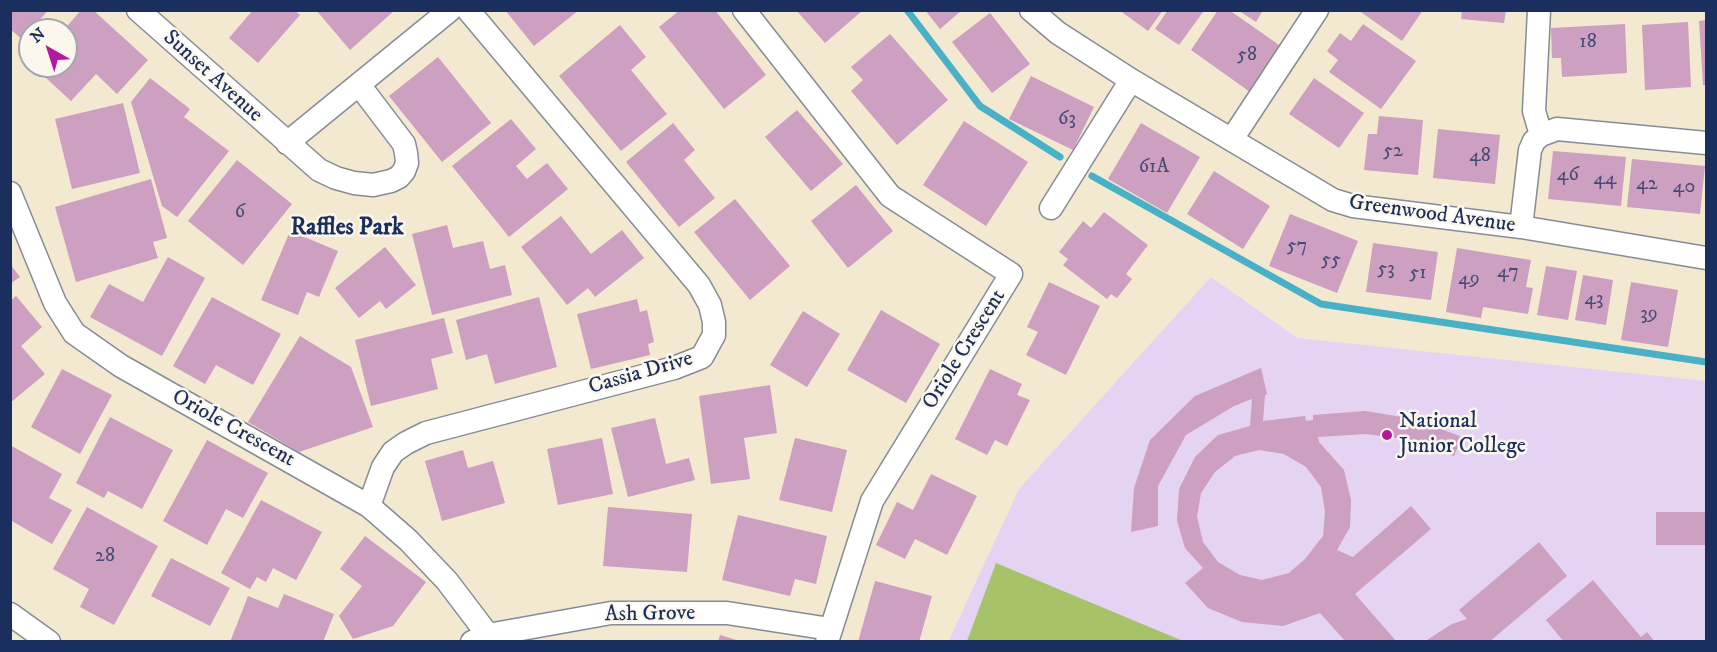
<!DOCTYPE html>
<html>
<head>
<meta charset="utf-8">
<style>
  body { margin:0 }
  #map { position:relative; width:1717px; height:652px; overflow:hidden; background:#f2e9d0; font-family:"IM FELL DW Pica",serif }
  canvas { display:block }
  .frame { position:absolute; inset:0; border:12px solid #1b2f5e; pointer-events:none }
  .north { position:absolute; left:18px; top:18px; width:60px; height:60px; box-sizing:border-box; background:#fbf7ec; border:2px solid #a1a7b3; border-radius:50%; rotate:321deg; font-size:16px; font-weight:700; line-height:24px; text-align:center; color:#1b2f5e }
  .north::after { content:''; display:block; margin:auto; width:21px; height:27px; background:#b5179e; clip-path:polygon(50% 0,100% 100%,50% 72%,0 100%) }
</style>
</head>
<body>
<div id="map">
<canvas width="1717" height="652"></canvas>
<div class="frame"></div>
<div class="north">N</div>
</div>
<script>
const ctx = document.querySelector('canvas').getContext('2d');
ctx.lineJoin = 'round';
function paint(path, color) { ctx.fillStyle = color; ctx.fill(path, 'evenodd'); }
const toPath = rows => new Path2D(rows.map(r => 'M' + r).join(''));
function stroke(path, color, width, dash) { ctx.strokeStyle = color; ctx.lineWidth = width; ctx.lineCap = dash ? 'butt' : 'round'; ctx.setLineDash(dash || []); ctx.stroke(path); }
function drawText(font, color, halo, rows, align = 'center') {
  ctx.font = font + ' "IM FELL DW Pica",serif'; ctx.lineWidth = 5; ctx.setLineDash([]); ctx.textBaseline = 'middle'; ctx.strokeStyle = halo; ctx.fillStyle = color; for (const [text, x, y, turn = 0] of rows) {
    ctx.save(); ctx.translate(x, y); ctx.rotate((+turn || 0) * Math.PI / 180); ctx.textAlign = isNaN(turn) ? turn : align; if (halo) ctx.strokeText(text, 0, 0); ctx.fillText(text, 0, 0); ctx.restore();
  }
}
paint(toPath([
  [1211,277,1297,338,1706,381,1706,641,948,642,1019,489]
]), '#e4d3f2');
paint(toPath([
  [996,563,1183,641,967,641]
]), '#a7c36a');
stroke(toPath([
  [907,10,980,106,1060,157],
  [1092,176,1321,304,1706,362]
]), '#48b1c7', 7);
paint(toPath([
  [10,10,48,10,23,40,10,29],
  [81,10,93,10,148,60,117,94,96,74,71,101,33,66,66,66,66,30,64,30],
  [253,10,294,10,300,15,258,63,229,38],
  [316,10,395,10,350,50],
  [505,10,579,10,534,46],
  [680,10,715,10,766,75,724,109,659,27],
  [796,10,863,10,825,43],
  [925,10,962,10,940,29],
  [1119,10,1163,10,1148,31],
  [1168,10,1203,12,1179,45,1155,29],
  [1218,10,1229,10,1282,47,1250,92,1191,50],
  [1238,10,1263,10,1256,22],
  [1358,10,1423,10,1402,41],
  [1462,10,1506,10,1504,23,1461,19],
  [990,13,1030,64,992,93,952,42],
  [1706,20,1706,85,1703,85,1699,21],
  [1688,22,1691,87,1645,90,1642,25],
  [1363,24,1416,61,1381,109,1329,72,1338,60,1327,51,1340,33,1351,41],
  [1625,24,1627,73,1562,77,1561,58,1552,58,1551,28],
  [620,25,646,57,631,70,667,114,621,151,559,76],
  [890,34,948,100,897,145,851,91,863,80,851,67],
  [438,57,491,123,442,162,389,96],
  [1031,76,1094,107,1073,150,1009,119],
  [150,78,190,109,184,117,229,151,177,217,162,206,131,102],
  [1314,78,1364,113,1339,148,1289,114],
  [123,103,140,173,72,189,55,119],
  [797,110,843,164,811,191,765,137],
  [1379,116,1423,120,1418,175,1364,170,1368,134,1377,134],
  [511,119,536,149,516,166,527,179,547,163,568,189,509,237,452,166],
  [964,121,1028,162,986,226,923,185],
  [673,123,695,150,684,160,715,198,679,227,626,162],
  [1141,123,1200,157,1167,213,1108,179],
  [1438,129,1500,135,1495,184,1433,178],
  [1553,151,1626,157,1621,206,1548,199],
  [1632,159,1705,166,1700,214,1627,207],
  [237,160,292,204,243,265,188,221],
  [1214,171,1270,206,1243,249,1187,214],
  [151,179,167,238,153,242,158,258,76,282,55,207],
  [856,185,893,231,848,268,811,221],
  [735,199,790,266,750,300,694,232],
  [1104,212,1148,245,1126,274,1132,279,1117,298,1111,294,1107,299,1063,265,1068,259,1059,252,1083,221,1091,228],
  [1290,214,1358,241,1337,293,1269,266],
  [561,216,591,254,622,230,644,258,595,297,588,288,567,305,521,247],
  [447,225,453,248,483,241,490,269,505,265,512,295,432,315,412,234],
  [290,231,338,251,319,297,307,292,298,315,261,300],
  [1373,243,1438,252,1431,300,1366,292],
  [385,247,416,285,386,309,380,301,359,318,335,288],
  [1457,248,1531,260,1526,287,1533,288,1528,314,1483,307,1481,318,1446,312],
  [168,257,205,278,162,356,90,317,109,284,143,302],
  [10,264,20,277,10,284],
  [1546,266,1577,271,1568,320,1537,315],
  [1583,275,1613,280,1606,325,1575,320],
  [1049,282,1100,306,1066,375,1026,355,1038,332,1027,327],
  [1631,282,1678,290,1668,347,1621,340],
  [16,296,42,327,21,346,45,374,10,403,10,301],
  [212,297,281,334,253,385,216,365,205,384,173,366],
  [539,297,557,367,495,384,487,354,466,360,456,320],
  [637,299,640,312,647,310,654,342,648,344,650,355,591,369,577,314],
  [881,310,940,344,906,403,847,370],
  [803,311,840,334,807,387,770,365],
  [444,318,453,353,431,359,438,389,371,406,355,340],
  [300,336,351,367,373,427,299,452,248,422],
  [1261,368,1267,394,1265,395,1263,421,1305,416,1306,421,1313,420,1313,415,1365,411,1415,419,1462,437,1454,456,1412,440,1366,434,1318,437,1319,442,1344,470,1351,500,1350,527,1337,550,1353,557,1411,506,1431,529,1355,594,1397,642,1346,642,1320,613,1283,626,1242,622,1208,608,1185,583,1203,568,1185,548,1177,521,1179,489,1195,457,1218,435,1250,426,1252,399,1234,406,1186,435,1158,486,1158,526,1131,532,1134,488,1150,440,1195,396],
  [1259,450,1284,454,1306,467,1321,487,1325,512,1323,536,1305,559,1289,573,1262,580,1240,575,1218,562,1203,542,1197,517,1201,493,1215,472,1235,456],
  [62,369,112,395,80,454,31,427],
  [990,369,1022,384,1017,395,1030,400,1007,446,995,440,987,455,955,439],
  [770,385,777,433,744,438,750,479,711,484,699,396],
  [110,417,173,450,142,509,108,491,104,498,76,483],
  [655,418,666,464,689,458,695,480,628,497,611,428],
  [602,438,613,494,558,505,547,449],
  [795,438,847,450,832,512,779,500],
  [207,440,268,473,243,518,226,509,207,545,163,521],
  [10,445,62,474,49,498,72,510,52,544,10,520],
  [463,450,468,468,493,461,505,503,442,521,425,461],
  [931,474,977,496,947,555,915,539,905,559,876,545,897,502,913,510],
  [261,500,322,532,296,580,273,568,266,582,257,577,250,589,221,573],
  [87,507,158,546,114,625,80,607,89,589,53,569],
  [608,507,692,514,687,572,603,566],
  [1656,512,1706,512,1706,545,1656,545],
  [738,515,827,536,816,584,795,579,790,596,722,580],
  [365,536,426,582,393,626,353,639,339,616,362,586,340,569],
  [1539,542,1567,576,1489,642,1424,642,1452,624,1467,619,1459,610],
  [171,558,230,588,210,626,151,596],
  [1593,580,1641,637,1647,632,1655,642,1564,642,1546,620],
  [875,581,932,596,919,642,858,642],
  [284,594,334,614,323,642,230,642,248,596,278,608],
  [720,635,740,641,740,642,718,642]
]), '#cd9fc0');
const minor = toPath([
  [138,10,319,170,336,178,354,183,373,185,391,181,399,177,404,171,407,163,406,153,404,144,360,86],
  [744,10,890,196,1011,274,872,501,827,642],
  [1031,10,1058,33,1131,80,1333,200,1353,206,1521,227,1706,258],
  [1539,10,1534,111,1541,135],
  [1232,139,1317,10],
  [287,143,450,10],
  [10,193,55,303,74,333,121,366,369,506,408,540,447,581,488,635,491,642],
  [1051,208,1131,80],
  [1521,227,1530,150,1534,141,1541,135,1557,129,1706,143],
  [369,506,383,467,393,452,406,443,426,433,674,368,702,357,714,335,714,322,710,305,699,285,468,10],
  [10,614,49,642],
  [472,642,488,635,611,613,727,613,830,629]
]);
stroke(minor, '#868c97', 25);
stroke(minor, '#fff', 22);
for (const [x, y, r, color] of [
  [1387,435,6,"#b5179e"]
]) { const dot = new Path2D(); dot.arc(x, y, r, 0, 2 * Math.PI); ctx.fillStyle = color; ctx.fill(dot); stroke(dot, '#fbf7ec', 2); }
drawText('20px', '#484b76', null, [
  ["18",1588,43],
  ["58",1247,56],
  ["63",1067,120],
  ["52",1393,152],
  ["48",1480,157],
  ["61A",1154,168],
  ["46",1568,176],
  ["44",1605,180],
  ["42",1647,185],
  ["40",1684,188],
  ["6",240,213],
  ["57",1297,247],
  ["55",1331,261],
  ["53",1386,270],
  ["47",1508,273],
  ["51",1418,274],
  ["49",1469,280],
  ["43",1594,300],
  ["39",1649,315],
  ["28",105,557]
]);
drawText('22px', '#1b2f5e', '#fbf7ec', [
  ["Sunset Avenue",212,77,42],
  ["Greenwood Avenue",1432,215,8],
  ["Oriole Crescent",965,350,-58],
  ["Cassia Drive",641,374,-16],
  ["Oriole Crescent",233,429,29],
  ["Ash Grove",650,615,-1]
]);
drawText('22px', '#1b2f5e', '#fbf7ec', [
  ["National",1399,422],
  ["Junior College",1399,447]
], 'left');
drawText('bold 24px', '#1b2f5e', '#fbf7ec', [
  ["Raffles Park",347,229]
]);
</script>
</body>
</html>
